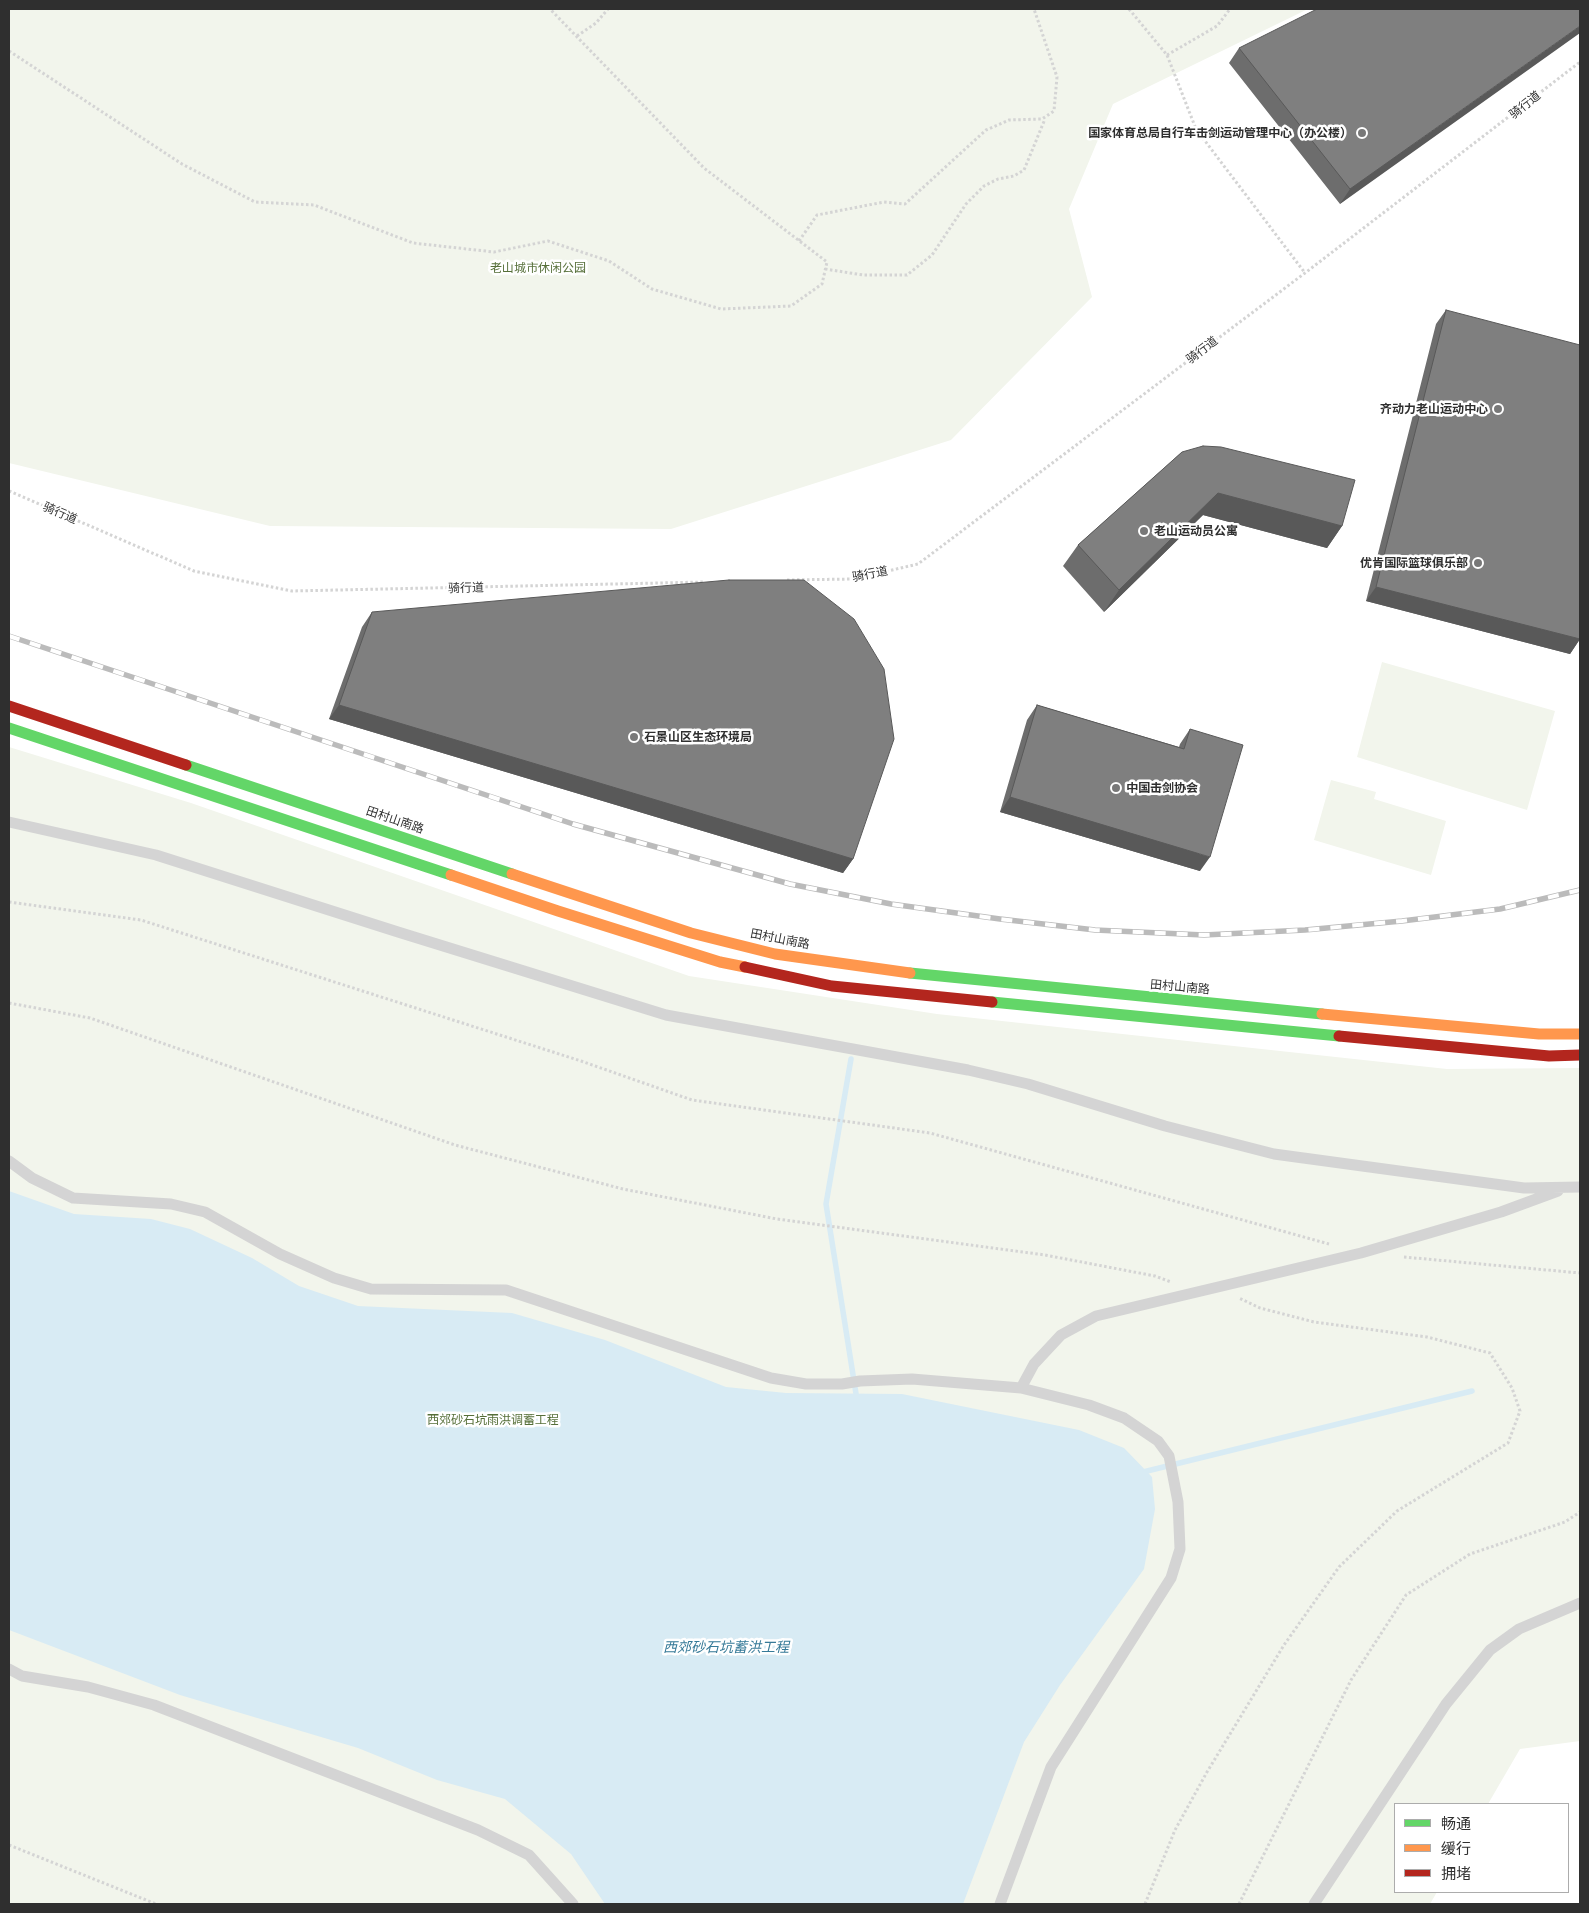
<!DOCTYPE html>
<html>
<head>
<meta charset="utf-8">
<style>
  body { margin:0 }
  #map { position:relative; width:1589px; height:1913px; overflow:hidden; background:#fff; font-family:Lato,"Noto Sans SC",sans-serif }
  canvas { display:block }
  .frame { position:absolute; inset:0; border:10px solid #2f2f2f; pointer-events:none }
  .legend { position:absolute; left:1394px; top:1803px; width:175px; height:90px; box-sizing:border-box; background:#fff; border:1px solid #acacac; margin:0; padding:6px 9px; list-style:none; font-size:15px; color:#2f2f2f }
  .legend li { display:flex; align-items:center; gap:10px; height:25px }
  .legend b { width:25px; border:1px solid #acacac }
</style>
</head>
<body>
<div id="map">
<canvas width="1589" height="1913"></canvas>
<div class="frame"></div>
<ul class="legend">
<li><b style="height:6px;background:#63d668"></b>畅通</li>
<li><b style="height:6px;background:#ff974d"></b>缓行</li>
<li><b style="height:6px;background:#b3261e"></b>拥堵</li>
</ul>
</div>
<script>
const ctx = document.querySelector('canvas').getContext('2d');
ctx.lineJoin = 'round';
function paint(path, color) { ctx.fillStyle = color; ctx.fill(path, 'evenodd'); }
const toPath = rows => new Path2D(rows.map(r => 'M' + r).join(''));
function stroke(path, color, width, dash) { ctx.strokeStyle = color; ctx.lineWidth = width; ctx.lineCap = dash ? 'butt' : 'round'; ctx.setLineDash(dash || []); ctx.stroke(path); }
function drawText(font, color, halo, rows, align = 'center') {
  ctx.font = font + ' Lato,"Noto Sans SC",sans-serif'; ctx.lineWidth = 5; ctx.setLineDash([]); ctx.textBaseline = 'middle'; ctx.strokeStyle = halo; ctx.fillStyle = color; for (const [text, x, y, turn = 0] of rows) {
    ctx.save(); ctx.translate(x, y); ctx.rotate((+turn || 0) * Math.PI / 180); ctx.textAlign = isNaN(turn) ? turn : align; if (halo) ctx.strokeText(text, 0, 0); ctx.fillText(text, 0, 0); ctx.restore();
  }
}
paint(toPath([
  [9,9,1308,9,1113,104,1069,209,1092,297,951,440,671,529,270,526,9,463],
  [1382,662,1555,711,1527,810,1357,757],
  [9,747,191,803,689,976,937,1014,1447,1069,1580,1068,1580,1741,1520,1749,1488,1804,1395,1804,1395,1892,1437,1892,1430,1904,9,1904],
  [1331,780,1376,792,1374,799,1446,821,1431,875,1314,840]
]), '#f2f5ec');
paint(toPath([
  [9,1191,74,1214,151,1219,190,1229,252,1258,299,1286,358,1306,512,1313,605,1340,726,1387,786,1393,902,1394,1079,1430,1124,1448,1152,1477,1155,1509,1144,1569,1060,1685,1024,1742,963,1904,605,1904,571,1854,505,1799,437,1780,358,1748,180,1695,9,1630]
]), '#d8ebf4');
stroke(toPath([
  [851,1059,826,1204,857,1400],
  [1139,1473,1472,1391]
]), '#d8ebf4', 5.5);
stroke(toPath([
  [1129,9,1167,55,1196,129,1305,273],
  [577,36,596,23,608,9],
  [9,51,182,164,255,202,314,205,413,243,494,252,548,241,609,261,652,289,721,309,791,306,822,284,827,262,704,168,550,9],
  [1167,55,1217,26,1230,9],
  [799,241,817,215,884,202,905,204,986,130,1009,120,1042,119,1054,111,1057,77,1034,9],
  [825,269,863,275,907,275,932,255,966,204,984,186,998,179,1014,176,1024,170,1045,119],
  [9,491,194,571,292,591,705,582],
  [787,580,853,579,918,564,1305,273,1580,62],
  [9,902,141,920,581,1061,692,1100,930,1133,1329,1244],
  [9,1003,90,1018,455,1145,623,1189,777,1219,1045,1255,1155,1276,1171,1282],
  [1404,1257,1580,1273],
  [9,1845,156,1904],
  [1145,1904,1175,1830,1207,1772,1284,1645,1339,1567,1397,1511,1508,1443,1520,1411,1512,1388,1490,1353,1427,1337,1314,1322,1260,1308,1239,1298],
  [1239,1904,1351,1680,1406,1595,1470,1554,1565,1522,1580,1512]
]), '#d4d4d4', 3, [2.5, 2.5]);
stroke(toPath([
  [9,822,156,855,398,932,666,1015,968,1070,1028,1084,1165,1126,1274,1154,1524,1188,1580,1187],
  [9,1161,32,1178,73,1198,171,1204,205,1212,280,1254,334,1278,371,1289,506,1290,771,1378,806,1384,842,1384,860,1381,912,1379,1021,1388,1089,1405,1124,1418,1158,1441,1169,1456,1178,1502,1180,1549,1171,1578,1051,1767,1000,1904],
  [1021,1388,1034,1364,1061,1335,1096,1316,1361,1253,1501,1212,1558,1191],
  [9,1669,22,1676,88,1687,154,1705,478,1830,529,1855,573,1904],
  [1314,1904,1446,1704,1490,1650,1519,1629,1580,1603]
]), '#d4d4d4', 11);
stroke(toPath([
  [9,728,451,875],
  [186,765,512,874],
  [910,973,1322,1014],
  [992,1002,1339,1036]
]), '#63d668', 11);
stroke(toPath([
  [512,874,691,933,775,954,910,973],
  [451,875,558,911,720,962,745,967],
  [1322,1014,1539,1034,1580,1034]
]), '#ff974d', 11);
stroke(toPath([
  [9,706,186,765],
  [745,967,832,986,992,1002],
  [1339,1036,1549,1056,1580,1055]
]), '#b3261e', 11);
const rail = toPath([
  [9,636,573,824,790,884,891,904,1000,919,1095,930,1204,935,1305,930,1402,921,1500,909,1580,890]
]);
stroke(rail, '#bbb', 5.5);
stroke(rail, '#fff', 4, [11]);
paint(toPath([
  [1580,9,1340,204,1229,63,1239,48],
  [1446,310,1580,639,1570,654,1366,601,1436,324],
  [1182,452,1342,526,1327,548,1203,515,1104,612,1063,566,1078,545],
  [372,612,853,859,843,873,329,719,362,627],
  [1037,705,1179,747,1180,744,1190,729,1200,871,1000,812,1027,720]
]), '#6d6d6d');
paint(toPath([
  [1580,26,1580,33,1340,204,1350,189],
  [1218,493,1342,526,1327,548,1203,515,1104,612,1119,590],
  [1376,587,1580,639,1570,654,1366,601],
  [339,705,853,859,843,873,329,719],
  [1010,797,1210,857,1200,871,1000,812]
]), '#595959');
const building = toPath([
  [1317,9,1580,9,1580,26,1350,189,1239,48,1317,9],
  [1446,310,1580,345,1580,639,1376,587,1446,310],
  [1203,446,1221,447,1355,480,1342,526,1218,493,1119,590,1078,545,1182,452,1203,446],
  [729,580,804,580,854,619,884,669,894,739,853,859,339,705,372,612,729,580],
  [1037,705,1184,749,1190,729,1243,745,1210,857,1010,797,1037,705]
]);
paint(building, '#7f7f7f');
stroke(building, '#595959', 1);
for (const [x, y, r, color] of [
  [1362,133,5,"#787878"],
  [1498,409,5,"#787878"],
  [1144,531,5,"#787878"],
  [1478,563,5,"#787878"],
  [634,737,5,"#787878"],
  [1116,788,5,"#787878"]
]) { const dot = new Path2D(); dot.arc(x, y, r, 0, 2 * Math.PI); ctx.fillStyle = color; ctx.fill(dot); stroke(dot, '#fff', 2); }
drawText('12px', '#2f2f2f', '#fff', [
  ["骑行道",1525,105,-38],
  ["骑行道",1202,350,-37],
  ["骑行道",60,513,23],
  ["骑行道",870,574,-11],
  ["骑行道",466,588,-1],
  ["田村山南路",395,820,19],
  ["田村山南路",780,939,11],
  ["田村山南路",1180,987,5]
]);
drawText('bold 12px', '#2f2f2f', '#fff', [
  ["国家体育总局自行车击剑运动管理中心（办公楼）",1352,133],
  ["齐动力老山运动中心",1488,409],
  ["老山运动员公寓",1154,531,"left"],
  ["优肯国际篮球俱乐部",1468,563],
  ["石景山区生态环境局",644,737,"left"],
  ["中国击剑协会",1126,788,"left"]
], 'right');
drawText('12px', '#566f39', '#fff', [
  ["老山城市休闲公园",538,268],
  ["西郊砂石坑雨洪调蓄工程",493,1420]
]);
drawText('italic 14px', '#367a98', '#fff', [
  ["西郊砂石坑蓄洪工程",726,1647]
]);
</script>
</body>
</html>
